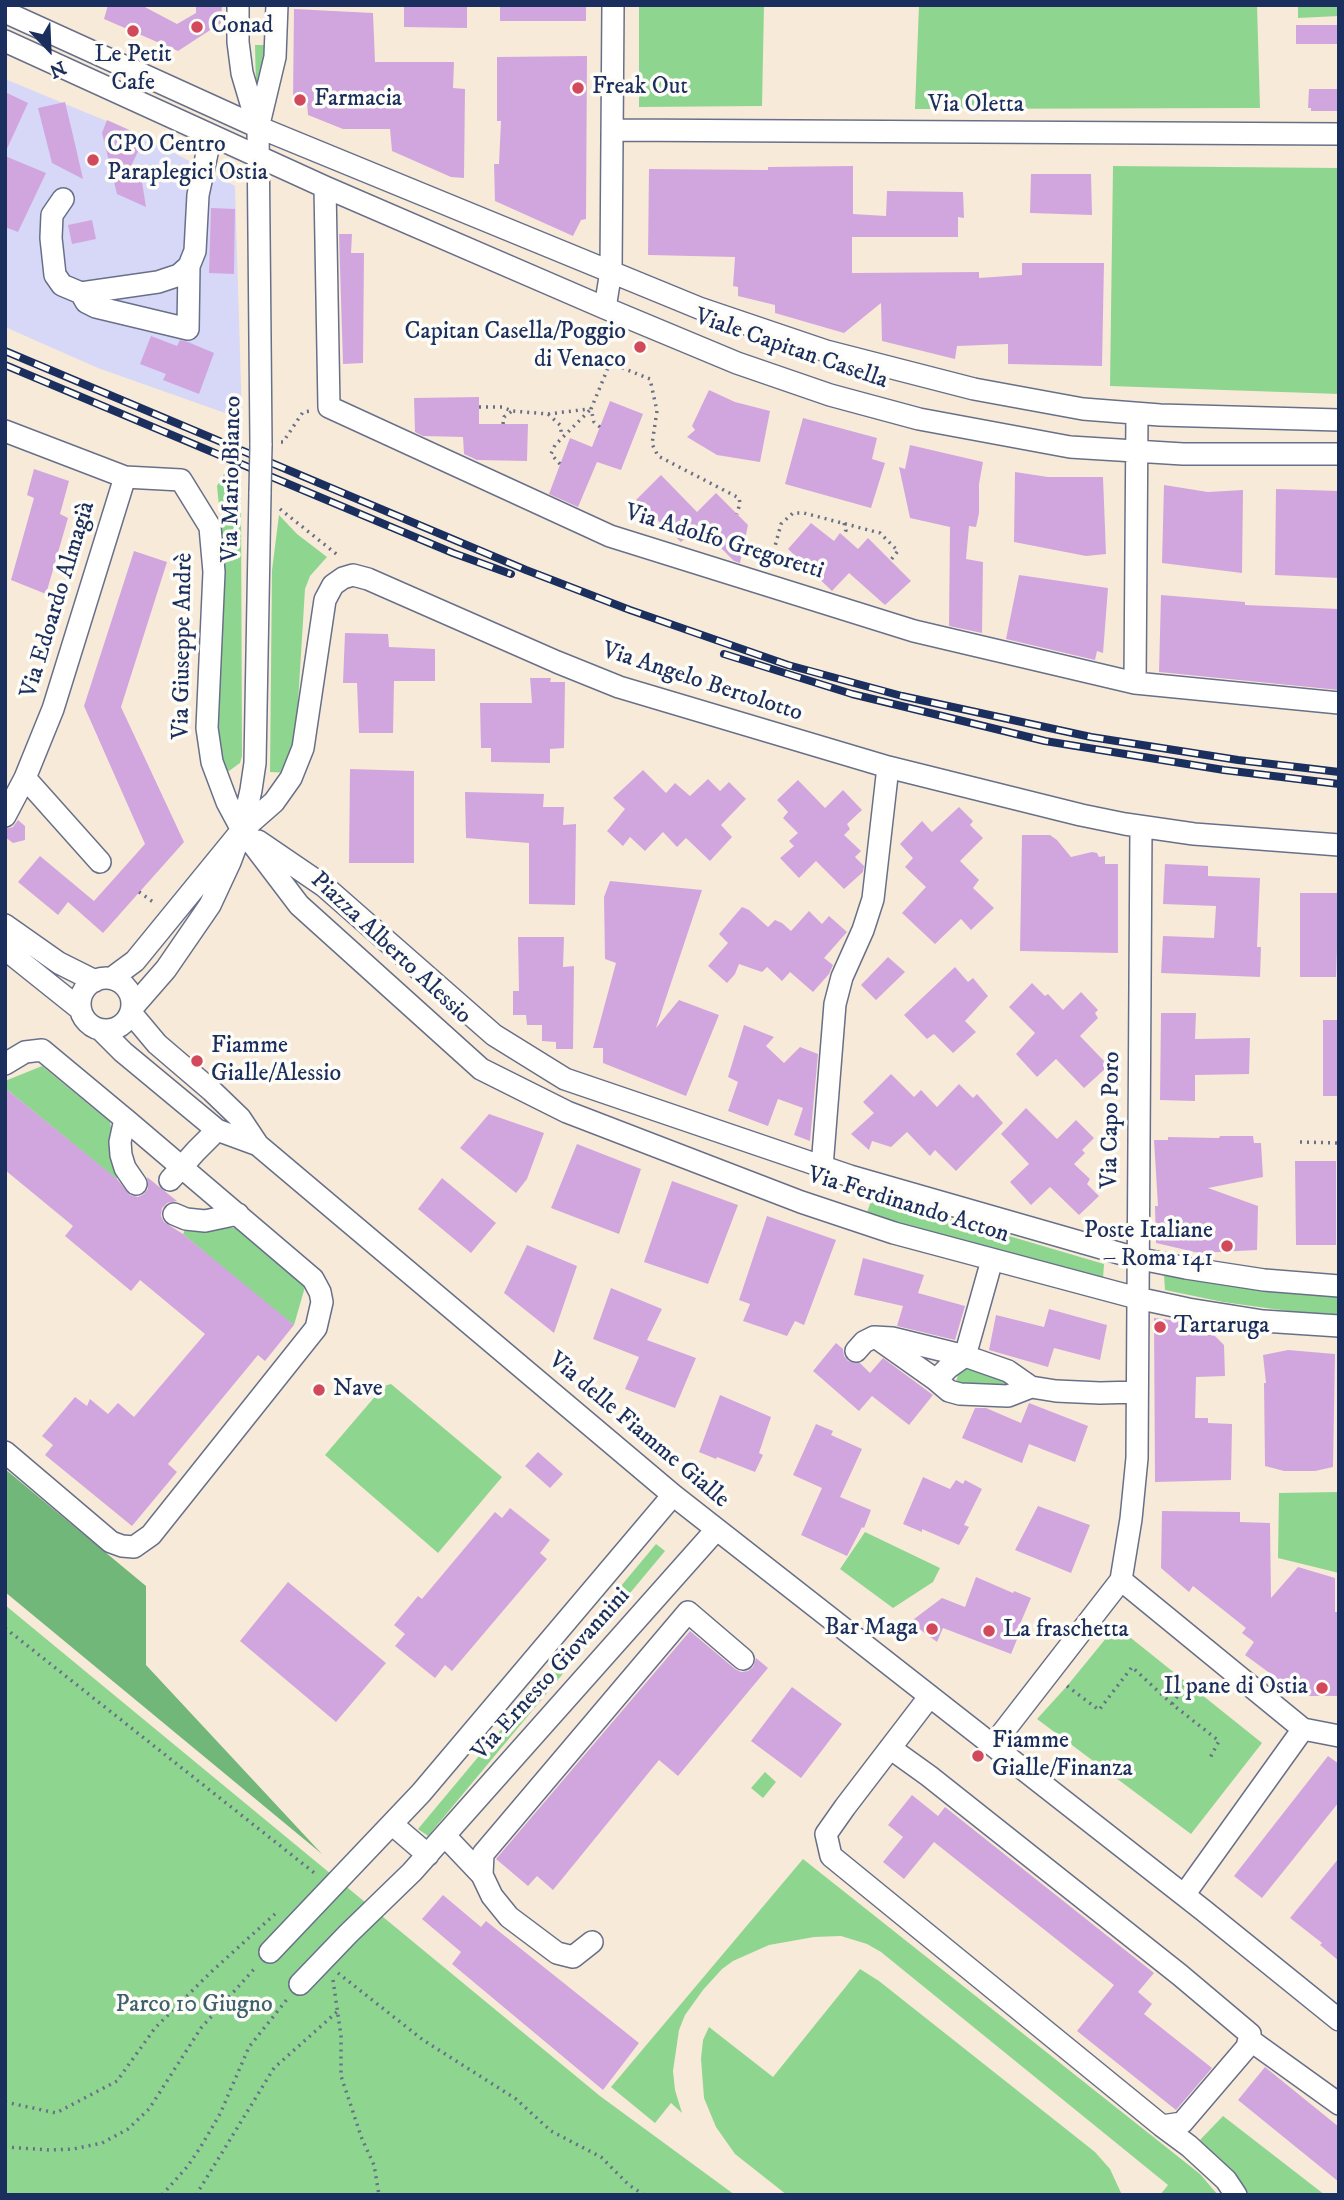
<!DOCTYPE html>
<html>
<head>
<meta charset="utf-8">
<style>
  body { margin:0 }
  #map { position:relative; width:1344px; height:2200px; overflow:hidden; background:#f8ead8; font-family:"IM FELL DW Pica",serif }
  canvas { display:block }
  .frame { position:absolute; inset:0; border:7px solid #1b2f5e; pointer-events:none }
  .north { position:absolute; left:14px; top:14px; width:70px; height:70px; -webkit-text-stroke:5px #fdfcf7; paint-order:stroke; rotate:157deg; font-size:19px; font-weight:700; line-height:28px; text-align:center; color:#1b2f5e }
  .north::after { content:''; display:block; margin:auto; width:24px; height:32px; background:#1b2f5e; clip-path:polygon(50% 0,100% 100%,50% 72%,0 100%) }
</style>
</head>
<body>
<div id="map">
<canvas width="1344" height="2200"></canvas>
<div class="frame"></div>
<div class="north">N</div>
</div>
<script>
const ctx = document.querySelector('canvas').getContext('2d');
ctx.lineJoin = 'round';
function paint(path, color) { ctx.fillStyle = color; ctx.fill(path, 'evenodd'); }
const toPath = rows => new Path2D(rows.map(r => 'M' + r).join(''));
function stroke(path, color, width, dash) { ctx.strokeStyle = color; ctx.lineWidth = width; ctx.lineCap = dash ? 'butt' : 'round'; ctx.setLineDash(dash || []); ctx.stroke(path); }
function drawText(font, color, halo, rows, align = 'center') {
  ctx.font = font + ' "IM FELL DW Pica",serif'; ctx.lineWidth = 7; ctx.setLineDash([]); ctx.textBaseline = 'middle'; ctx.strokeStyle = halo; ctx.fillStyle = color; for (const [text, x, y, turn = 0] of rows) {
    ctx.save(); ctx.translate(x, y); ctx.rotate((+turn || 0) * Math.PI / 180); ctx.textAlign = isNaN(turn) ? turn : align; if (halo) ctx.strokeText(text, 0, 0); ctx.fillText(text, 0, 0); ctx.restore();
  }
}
paint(toPath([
  [5,79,145,137,235,186,242,419,98,368,5,327]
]), '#d7d7f8');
paint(toPath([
  [639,5,764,5,762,106,639,107],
  [919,5,1257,5,1260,108,915,109],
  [1298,5,1339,5,1339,16,1298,18],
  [255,45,265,45,262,88,256,88],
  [1113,166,1339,168,1339,394,1110,386],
  [224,474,242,481,241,486,232,489,224,503,219,506,217,486],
  [241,497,242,756,240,763,229,771,222,770,214,736,219,521,236,499],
  [279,515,297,534,327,557,310,576,305,589,297,719,290,773,270,772,272,570],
  [42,1066,110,1122,121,1175,116,1179,5,1088,5,1081],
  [871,1201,958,1221,1104,1264,1103,1279,865,1218],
  [186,1228,240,1228,305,1287,294,1325,271,1308,183,1234],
  [1164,1275,1294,1293,1339,1297,1339,1318,1223,1302,1165,1290],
  [960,1367,1008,1381,1004,1395,956,1382],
  [391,1384,502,1477,438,1553,325,1455,384,1386],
  [1339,1492,1339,1573,1278,1558,1279,1493],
  [865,1532,940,1568,933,1582,893,1608,840,1569],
  [656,1544,665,1551,428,1836,418,1829],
  [5,1605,600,2096,735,2195,5,2195],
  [1116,1626,1262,1743,1191,1834,1037,1719,1067,1686],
  [765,1772,776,1782,763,1798,751,1788],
  [803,1859,1200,2174,1218,2195,1160,2195,1168,2185,881,1952,867,1944,841,1936,814,1937,769,1945,733,1961,722,1969,703,1990,685,2015,679,2030,673,2071,675,2090,682,2113,671,2103,655,2123,611,2087],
  [860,1969,879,1981,1095,2152,1110,2169,1122,2195,787,2195,735,2154,716,2127,704,2098,701,2059,703,2040,709,2027,773,2077],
  [1223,2116,1325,2195,1245,2195,1234,2174,1200,2140]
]), '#8ed690');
paint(toPath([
  [5,1469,146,1586,146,1665,322,1854,5,1592]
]), '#72b77a');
paint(toPath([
  [108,5,141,5,177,24,196,13,196,5,222,5,221,23,178,51,104,19],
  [404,5,467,5,467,28,404,27],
  [500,5,586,5,586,21,500,21],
  [294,9,373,13,375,62,454,62,453,88,465,89,464,178,451,177,392,151,390,129,343,129,308,115,307,101,293,100],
  [1296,25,1339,25,1339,44,1296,44],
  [587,56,586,219,581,220,573,236,495,201,494,164,499,164,501,121,497,121,497,57],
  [1309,89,1339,89,1339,111,1311,111,1311,108,1308,108],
  [5,92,28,103,5,153],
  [65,102,75,144,83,179,52,163,38,108],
  [107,120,145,137,130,168,142,182,146,207,117,194,102,133],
  [5,156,46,173,18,232,5,227],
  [853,166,853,214,886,216,887,191,963,192,964,218,958,217,958,237,852,237,852,273,979,272,979,278,1022,275,1022,263,1104,263,1102,366,1008,364,1008,344,957,346,955,359,882,341,881,303,844,333,775,313,775,305,738,296,738,287,733,286,735,257,648,255,649,169,768,170,768,167],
  [1031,174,1091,174,1092,215,1030,213],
  [211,208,235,209,234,274,209,273],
  [92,220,96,239,72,244,68,225],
  [339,234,352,234,351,253,364,253,363,363,343,364],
  [151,336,177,346,180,340,188,342,214,353,199,394,163,380,166,374,140,364],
  [709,390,735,402,770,411,760,462,717,455,687,437,695,430,692,426],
  [479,397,479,424,528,424,527,461,477,460,464,454,463,437,423,436,415,432,414,398],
  [610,401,643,414,621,470,597,462,578,507,549,494,570,438,592,447],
  [803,418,877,438,872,459,885,463,871,508,785,484],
  [910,445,983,462,979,484,979,513,976,527,969,526,966,559,983,562,982,633,949,626,950,527,910,518,899,467,905,469],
  [34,469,69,481,60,514,68,518,46,594,11,580,34,498,27,495],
  [1015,472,1048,477,1103,477,1106,554,1086,556,1014,542],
  [661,475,697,512,716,493,748,525,740,563,734,561,698,525,681,542,636,500],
  [1164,485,1208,492,1243,490,1242,573,1162,563],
  [1276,489,1339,491,1339,578,1275,575],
  [811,523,834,541,840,533,858,549,868,538,911,581,885,605,849,573,832,591,788,549],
  [134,551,167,562,121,707,184,842,103,933,68,902,58,915,18,882,40,856,94,901,145,844,84,706],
  [1019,575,1108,588,1103,653,1097,651,1095,660,1006,639],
  [1161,595,1245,602,1245,605,1339,609,1339,690,1159,672],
  [345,633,388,634,389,647,435,649,435,681,394,681,393,733,359,733,357,683,343,683],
  [530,678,551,678,550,682,565,682,564,748,550,749,550,763,491,762,491,748,481,748,480,703,532,703],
  [350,769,414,771,414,863,349,863],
  [643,770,666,793,675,783,690,796,708,779,720,791,729,782,746,799,721,825,732,837,710,861,686,838,677,847,663,832,645,851,630,837,623,846,607,831,625,809,613,798],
  [798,780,825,808,843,790,862,810,847,824,850,829,844,835,861,851,855,857,864,866,863,872,844,889,816,861,799,878,780,858,794,846,789,841,798,833,783,818,788,812,777,800],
  [465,792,544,794,543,807,564,807,563,825,576,824,575,905,529,904,529,843,466,838],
  [959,807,973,821,970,825,983,838,960,861,979,880,973,888,994,908,971,930,961,919,935,944,902,913,926,887,905,867,913,858,900,844,922,821,932,832],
  [18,820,25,826,25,840,13,843,5,837,5,829,13,827],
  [1022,835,1050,835,1057,840,1071,857,1092,852,1097,853,1099,857,1105,856,1105,864,1118,864,1118,953,1020,951],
  [1165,864,1208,866,1208,876,1260,878,1257,947,1261,947,1260,977,1161,973,1163,936,1214,938,1216,906,1163,904],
  [610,881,702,890,656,1028,679,1000,719,1015,686,1096,603,1063,603,1048,593,1048,616,963,605,959,604,897],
  [1300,893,1339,893,1336,977,1300,977],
  [742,907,749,910,768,927,775,920,782,923,791,931,809,911,822,924,829,916,847,932,824,958,833,965,829,974,813,992,790,972,782,981,767,967,762,972,739,964,735,974,727,983,708,966,728,943,719,934],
  [518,937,564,937,563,967,574,966,573,1049,556,1049,556,1042,542,1041,542,1025,527,1025,526,1015,513,1015,513,991,519,991],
  [888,957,905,972,876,1000,861,985],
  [955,967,968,982,973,978,988,996,965,1021,976,1032,953,1053,934,1034,927,1039,904,1015],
  [1032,983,1045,996,1048,994,1063,1010,1081,992,1098,1010,1095,1013,1098,1018,1080,1036,1104,1061,1103,1066,1105,1069,1084,1088,1056,1059,1037,1077,1016,1054,1035,1033,1009,1007],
  [1161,1013,1196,1013,1195,1039,1250,1038,1249,1074,1195,1075,1195,1101,1160,1100],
  [1323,1020,1339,1020,1339,1096,1323,1096],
  [744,1025,774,1037,766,1046,784,1063,800,1047,818,1054,810,1141,794,1135,803,1108,778,1099,768,1126,728,1111,738,1082,728,1077],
  [891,1074,914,1097,921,1090,937,1107,959,1084,973,1098,977,1094,1003,1123,956,1171,935,1150,930,1156,907,1132,891,1147,872,1141,869,1150,851,1134,874,1113,863,1102],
  [5,1088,117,1179,130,1195,138,1197,144,1194,148,1189,147,1177,177,1201,167,1203,162,1208,161,1216,164,1222,183,1234,294,1325,265,1361,258,1355,168,1464,177,1472,132,1526,45,1455,53,1445,42,1436,75,1397,87,1406,90,1399,108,1414,118,1403,134,1417,205,1334,140,1280,131,1291,65,1236,73,1226,5,1170],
  [1026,1108,1057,1139,1076,1120,1094,1138,1082,1150,1085,1153,1074,1164,1090,1179,1087,1184,1099,1196,1079,1215,1050,1187,1031,1205,1010,1182,1029,1164,1001,1134],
  [489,1114,544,1133,527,1179,516,1193,460,1148],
  [1220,1136,1253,1136,1254,1143,1261,1143,1263,1177,1208,1188,1258,1206,1257,1250,1199,1253,1156,1243,1155,1206,1158,1206,1154,1140,1168,1140,1168,1137,1219,1138],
  [577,1144,641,1169,619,1234,551,1208],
  [1295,1161,1336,1161,1336,1245,1296,1245],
  [442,1178,496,1223,471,1253,418,1209],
  [672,1181,738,1205,708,1284,644,1262],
  [767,1216,836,1240,804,1325,795,1321,787,1336,743,1321,750,1304,739,1300],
  [527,1245,577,1266,554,1333,504,1293],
  [863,1258,924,1275,918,1293,965,1306,955,1340,897,1326,903,1306,854,1295],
  [611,1288,662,1309,647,1340,696,1358,675,1408,625,1389,639,1357,593,1339],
  [1049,1309,1107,1325,1100,1360,1054,1348,1048,1367,989,1350,996,1315,1044,1327],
  [1154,1318,1187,1322,1191,1335,1214,1335,1224,1345,1225,1376,1196,1377,1195,1418,1208,1418,1208,1423,1232,1424,1231,1480,1155,1482],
  [836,1343,843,1349,844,1356,848,1361,860,1363,870,1373,883,1358,933,1395,909,1425,872,1396,859,1411,813,1371],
  [1288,1350,1335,1354,1333,1467,1315,1471,1284,1471,1265,1466,1264,1383,1266,1383,1263,1355],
  [720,1395,771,1417,759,1453,763,1455,755,1472,717,1457,716,1459,699,1452],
  [1029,1403,1088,1426,1075,1462,1029,1444,1022,1463,962,1438,975,1408,986,1408,1021,1423],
  [816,1424,833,1431,831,1435,862,1449,840,1497,871,1510,864,1528,862,1527,847,1556,801,1535,822,1488,793,1475],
  [538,1452,563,1474,550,1488,525,1466],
  [923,1477,950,1489,956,1480,963,1484,965,1480,982,1489,964,1525,969,1527,959,1545,922,1529,922,1532,903,1524],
  [1038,1506,1090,1525,1071,1573,1015,1550],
  [510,1508,550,1540,540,1553,547,1559,452,1671,445,1665,435,1678,395,1646,405,1634,394,1625,418,1596,422,1599,495,1512,502,1518],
  [1162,1511,1240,1512,1240,1522,1270,1523,1271,1598,1298,1567,1335,1578,1335,1612,1339,1612,1339,1696,1301,1696,1245,1655,1254,1642,1242,1633,1246,1628,1193,1586,1189,1592,1161,1568],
  [976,1577,1013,1593,1014,1591,1031,1598,1015,1636,1018,1637,1011,1654,943,1628,937,1642,910,1622,942,1598,965,1607],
  [288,1582,386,1663,336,1722,240,1641],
  [690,1631,735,1669,741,1672,748,1671,753,1667,756,1658,768,1668,678,1776,659,1760,553,1890,537,1876,528,1886,496,1859],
  [792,1687,842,1724,801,1778,751,1741],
  [1328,1756,1339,1764,1339,1802,1262,1898,1234,1876],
  [912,1795,938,1816,945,1807,1154,1973,1138,1992,1152,2004,1144,2014,1212,2068,1176,2110,1077,2031,1114,1985,934,1842,904,1879,883,1862,903,1837,888,1825],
  [1339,1858,1339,1961,1320,1945,1322,1943,1290,1918],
  [443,1895,481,1927,486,1921,639,2043,603,2090,452,1964,461,1952,422,1919],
  [1265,2067,1339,2127,1339,2182,1238,2100]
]), '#d1a6df');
const minor = toPath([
  [238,5,238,42,242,73,258,127,261,445],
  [5,12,258,127,699,308,826,351,974,389,1083,409,1160,415,1339,420],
  [5,41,325,187,605,308,737,363,830,395,919,419,1070,447,1183,454,1339,454],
  [259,124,275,57,277,5],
  [613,130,1339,134],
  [325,187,329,407,610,536,914,631,1135,683,1339,703],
  [63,199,52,215,51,238,55,275,62,285,81,293,158,282,179,275,189,266,195,251,198,195,211,135],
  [81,293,86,302,96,307,188,329,189,266],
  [605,308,611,271,613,5],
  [5,431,125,477,181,480,210,527,214,572,207,728,212,762,227,802,242,830,299,905,481,1069,567,1112,801,1202,894,1233,1137,1298,1188,1309,1263,1321,1339,1326],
  [1135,683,1137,414],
  [25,778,100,862],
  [5,816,25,778,53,709,125,477],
  [258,841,324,886,494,1035,565,1079,850,1176,1136,1258,1186,1268,1264,1280,1339,1286],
  [5,925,59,963,95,981],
  [5,949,80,1009],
  '80 1004a26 26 0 1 1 52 0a26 26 0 1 1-52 0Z',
  [112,978,135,961,242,830,274,802,291,778,303,748,325,600,333,585,343,578,353,575,368,579,557,662,619,687,888,767,1081,815,1125,824,1194,834,1339,845],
  [132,1008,166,969,210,905,230,862,242,830,251,790,255,763,260,492],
  [131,1013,157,1044,212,1091,240,1118,258,1145,673,1495,1203,1910,1339,2020],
  [101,1030,123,1052,217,1130,258,1145],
  [5,1064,25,1052,42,1050,125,1119],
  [822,1167,835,1004,842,977,863,930,873,899,888,767],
  [170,1180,196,1151,217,1130],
  [174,1214,186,1219,205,1221,238,1214],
  [992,1260,965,1356,1008,1371,1031,1387,1056,1391,1100,1393,1137,1392],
  [878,1339,936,1380],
  [856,1351,864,1342,874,1337,892,1338,965,1356],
  [965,1356,948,1368,936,1380,949,1391,960,1394,1008,1396,1031,1387],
  [5,1452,111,1542,122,1546,134,1547,151,1535,316,1328,322,1302,320,1292,313,1279,125,1119,120,1142,121,1155,125,1168,136,1184],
  [1121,1580,1131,1519,1137,1458,1141,827],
  [1303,1729,1339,1736],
  [993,1745,1121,1580,1303,1729,1184,1895],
  [890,1748,929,1776,1180,1975,1250,2034,1247,2047,1182,2123,1162,2126,831,1856,826,1834,845,1807,930,1696],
  [393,1825,428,1855],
  [445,1836,482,1875],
  [592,1942,573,1957,557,1953,509,1917,492,1896,482,1875,483,1854,688,1612,743,1659],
  [270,1952,421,1793,673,1495],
  [300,1984,348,1934,412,1872,716,1530],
  [1250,2040,1339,2104],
  [1162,2126,1189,2146,1226,2180,1236,2195]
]);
stroke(minor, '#687089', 24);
stroke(toPath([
  [611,355,610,363,650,379,657,411,652,444,658,456,739,498,740,503,737,514],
  [479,407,502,407,512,411,548,414,560,425,562,436],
  [548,414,589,409],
  [503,424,504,417,512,411],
  [600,427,594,422,591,409,610,363],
  [281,442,283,442,303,412,310,411],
  [560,464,551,454,555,445,591,409],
  [280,509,340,557],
  [222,511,236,489,240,489],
  [844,523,846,530,844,536],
  [770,565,781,524,793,513,804,513,880,533,898,551,890,561],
  [139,892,156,904],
  [1300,1142,1339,1143],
  [5,1628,317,1875],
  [1067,1686,1099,1710,1132,1667,1172,1704,1219,1741,1210,1758],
  [1172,1704,1186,1684],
  [338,1973,423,2040,516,2099,551,2131,601,2157,629,2185,644,2195],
  [333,1980,341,2036,341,2076,362,2139,374,2165,379,2195],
  [5,2102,56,2113,117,2081,155,2028,210,1973,275,1914],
  [5,2147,50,2150,73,2149,102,2143,128,2129,149,2109,201,2028,256,1967],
  [162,2195,187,2167,200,2148,220,2114,249,2047,288,1998],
  [196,2195,274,2068,338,2011]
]), '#687089', 3.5, [2, 5]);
stroke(minor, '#fff', 21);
const rail = toPath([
  [5,351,526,570,630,610,788,665,902,696,1091,737,1238,760,1339,772],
  [5,365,453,553,511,574],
  [724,654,852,694,1045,741,1224,770,1339,784]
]);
stroke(rail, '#1b2f5e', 8);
stroke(rail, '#fdfcf7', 5, [16]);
const minorBridge = toPath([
  [260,492,261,445]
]);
stroke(minorBridge, '#687089', 24, []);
stroke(minorBridge, '#fff', 21);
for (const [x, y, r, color] of [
  [197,27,7,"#d1495b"],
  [133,31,7,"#d1495b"],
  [578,88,7,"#d1495b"],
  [300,100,7,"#d1495b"],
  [93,160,7,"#d1495b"],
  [640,347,7,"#d1495b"],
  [197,1061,7,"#d1495b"],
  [1227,1246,7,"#d1495b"],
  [1160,1327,7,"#d1495b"],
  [319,1390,7,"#d1495b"],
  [932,1629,7,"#d1495b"],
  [989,1631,7,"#d1495b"],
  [1322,1688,7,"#d1495b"],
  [978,1756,7,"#d1495b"]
]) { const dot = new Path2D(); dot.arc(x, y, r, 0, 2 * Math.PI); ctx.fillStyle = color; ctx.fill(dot); stroke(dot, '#fdfcf7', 2.5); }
drawText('24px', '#1b2f5e', '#fdfcf7', [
  ["Conad",211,27],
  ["Le Petit",133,56,"center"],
  ["Cafe",133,84,"center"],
  ["Freak Out",592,88],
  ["Farmacia",314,100],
  ["CPO Centro",107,146],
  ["Paraplegici Ostia",107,174],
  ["Capitan Casella/Poggio",626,333,"right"],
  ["di Venaco",626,361,"right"],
  ["Fiamme",211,1047],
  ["Gialle/Alessio",211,1075],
  ["Poste Italiane",1213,1232,"right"],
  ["– Roma 141",1213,1260,"right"],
  ["Tartaruga",1174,1327],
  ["Nave",333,1390],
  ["Bar Maga",918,1629,"right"],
  ["La fraschetta",1003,1631],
  ["Il pane di Ostia",1308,1688,"right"],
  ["Fiamme",992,1742],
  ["Gialle/Finanza",992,1770]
], 'left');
drawText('24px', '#1b2f5e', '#fdfcf7', [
  ["Via Oletta",976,106],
  ["Viale Capitan Casella",791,350,19],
  ["Via Mario Bianco",233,479,-89],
  ["Via Adolfo Gregoretti",724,543,17],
  ["Via Edoardo Almagià",59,600,-73],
  ["Via Giuseppe Andrè",184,646,-89],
  ["Via Angelo Bertolotto",702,683,18],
  ["Piazza Alberto Alessio",390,949,43],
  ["Via Capo Poro",1112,1120,-89],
  ["Via Ferdinando Acton",908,1206,17],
  ["Via delle Fiamme Gialle",638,1431,40],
  ["Via Ernesto Giovannini",552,1675,-48]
]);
drawText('24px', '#3e616d', '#fdfcf7', [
  ["Parco 10 Giugno",194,2006]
]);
</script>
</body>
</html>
